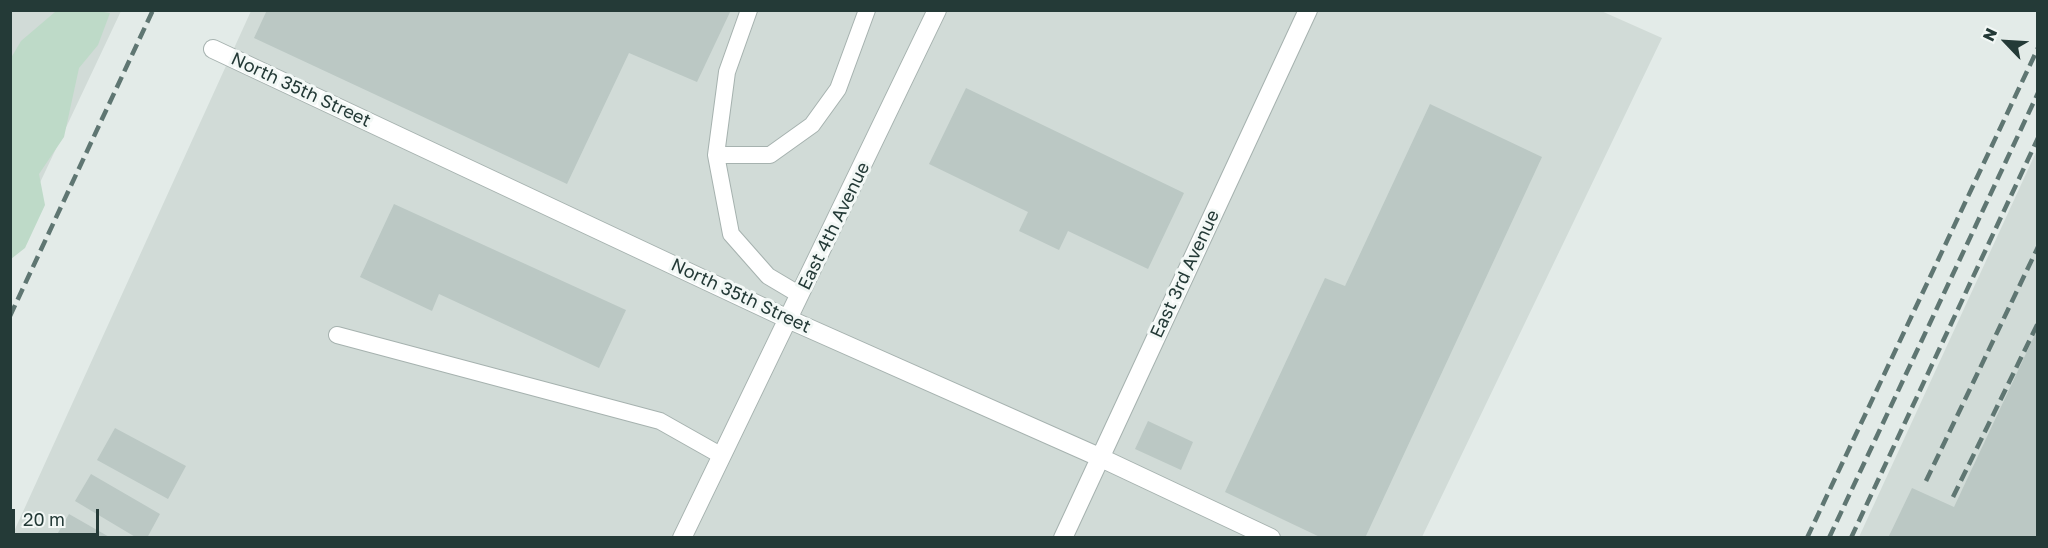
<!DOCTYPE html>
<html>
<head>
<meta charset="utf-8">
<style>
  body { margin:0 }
  #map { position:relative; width:2048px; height:548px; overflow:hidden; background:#e3ebe8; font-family:"Golos Text",sans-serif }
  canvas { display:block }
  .frame { position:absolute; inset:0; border:12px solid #243a37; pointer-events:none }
  .north { position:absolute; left:1976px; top:12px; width:60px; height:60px; -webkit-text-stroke:4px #f3f8f6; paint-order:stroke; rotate:295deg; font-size:16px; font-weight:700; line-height:24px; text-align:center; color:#243a37 }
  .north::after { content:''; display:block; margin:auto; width:21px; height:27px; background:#243a37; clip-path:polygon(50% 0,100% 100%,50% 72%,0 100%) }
  .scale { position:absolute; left:12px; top:509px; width:87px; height:27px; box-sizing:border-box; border:3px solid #243a37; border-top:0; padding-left:8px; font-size:18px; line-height:21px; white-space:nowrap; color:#243a37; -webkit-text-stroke:4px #f3f8f6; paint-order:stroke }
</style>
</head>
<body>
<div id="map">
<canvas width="2048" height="548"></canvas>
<div class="frame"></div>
<div class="north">N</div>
<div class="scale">20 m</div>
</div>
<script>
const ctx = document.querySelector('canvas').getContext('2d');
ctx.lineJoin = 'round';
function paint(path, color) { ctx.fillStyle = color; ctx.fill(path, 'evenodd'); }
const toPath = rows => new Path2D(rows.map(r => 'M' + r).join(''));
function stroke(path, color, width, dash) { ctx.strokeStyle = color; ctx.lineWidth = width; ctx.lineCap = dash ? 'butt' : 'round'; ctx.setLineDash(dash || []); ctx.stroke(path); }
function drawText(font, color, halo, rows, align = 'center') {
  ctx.font = font + ' "Golos Text",sans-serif'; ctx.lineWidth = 6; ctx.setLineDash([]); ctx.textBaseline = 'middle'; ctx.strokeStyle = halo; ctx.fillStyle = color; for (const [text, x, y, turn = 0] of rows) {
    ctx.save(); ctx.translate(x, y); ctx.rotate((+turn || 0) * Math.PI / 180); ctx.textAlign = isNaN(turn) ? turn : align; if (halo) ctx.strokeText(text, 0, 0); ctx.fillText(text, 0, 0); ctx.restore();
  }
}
paint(toPath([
  [1599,10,1662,38,1422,537,11,538,251,11],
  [11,11,121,11,11,244],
  [2037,150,2037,537,1859,537]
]), '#d1dbd7');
paint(toPath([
  [92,10,110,13,98,45,79,68,64,137,39,174,45,205,25,248,11,259,11,58,21,41,55,12]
]), '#bedac8');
paint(toPath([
  [267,10,731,10,697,82,629,53,567,184,254,38],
  [966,88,1184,193,1148,269,1068,231,1059,250,1019,231,1028,212,929,164],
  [1430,104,1542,157,1365,538,1322,538,1225,492,1325,278,1345,286],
  [394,204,626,310,599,368,439,294,432,311,360,277],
  [2038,328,2038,538,1888,538,1912,488,1954,507],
  [1148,421,1193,442,1181,470,1135,449],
  [115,428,186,466,168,499,97,460],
  [91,474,160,514,147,538,137,538,75,501],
  [69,514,111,538,55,538]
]), '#bbc8c4');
const lane = toPath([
  [749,10,727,72,716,155,731,234,768,276,800,295],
  [716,155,770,155,812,125,838,89,867,10],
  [337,335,660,421,722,456]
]);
const street = toPath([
  [213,49,788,319,1099,457,1271,538],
  [682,538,937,10],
  [1063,538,1308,10]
]);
stroke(lane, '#a6b2af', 18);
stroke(street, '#a6b2af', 20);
stroke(lane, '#fff', 16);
stroke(street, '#fff', 18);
stroke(toPath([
  [10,316,153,10],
  [1926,481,2038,247],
  [1953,497,2038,323],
  [1807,538,2038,48],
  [1829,538,2038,93],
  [1851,538,2038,138]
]), '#5f7672', 4.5, [12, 6]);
drawText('18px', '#243a37', '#f3f8f6', [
  ["North 35th Street",301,90,25],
  ["East 4th Avenue",834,226,-64],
  ["East 3rd Avenue",1185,274,-65],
  ["North 35th Street",741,296,25]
]);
</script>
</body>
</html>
